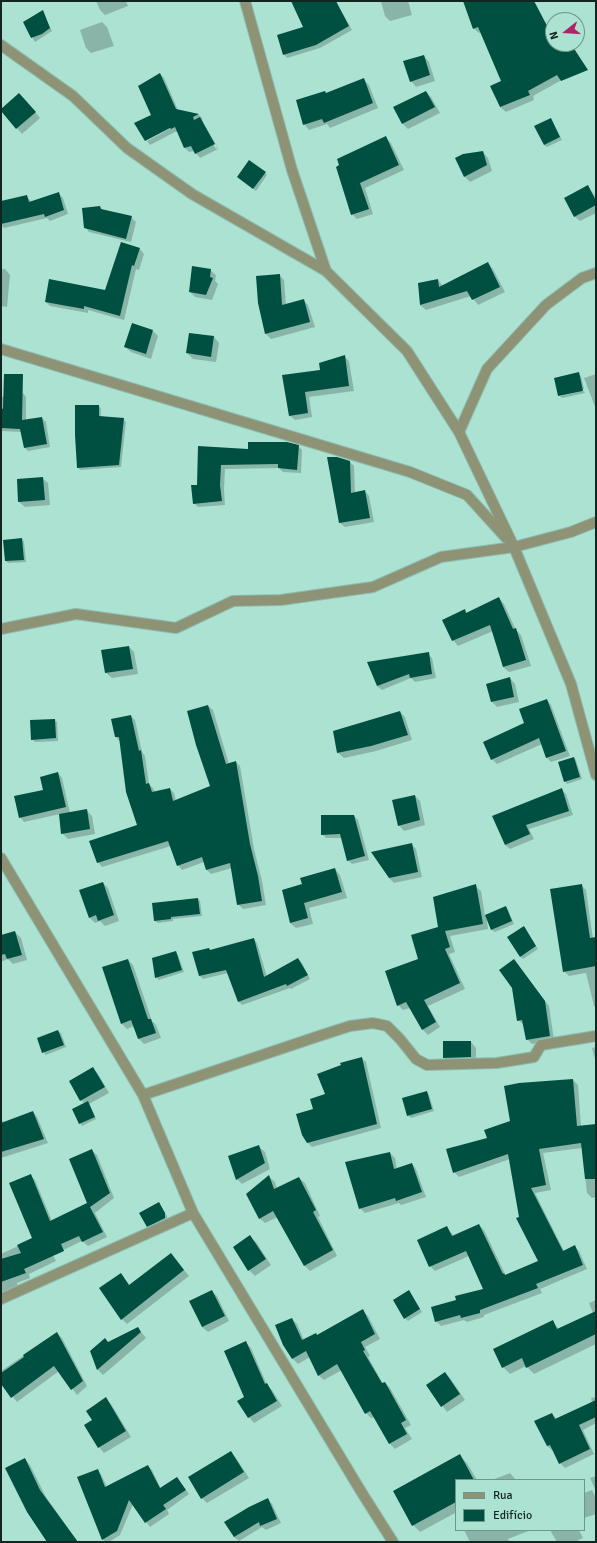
<!DOCTYPE html>
<html>
<head>
<meta charset="utf-8">
<style>
  body { margin:0 }
  #map { position:relative; width:597px; height:1543px; overflow:hidden; background:#ace2d2; font-family:Signika,sans-serif }
  canvas { display:block }
  .frame { position:absolute; inset:0; border:2px solid #112621; pointer-events:none }
  .legend { position:absolute; left:455px; top:1479px; width:130px; height:52px; box-sizing:border-box; background:#ace2d2; border:1px solid #6e978b; margin:0; padding:5px 7px; list-style:none; font-size:12px; color:#112621 }
  .legend li { display:flex; align-items:center; gap:8px; height:20px }
  .legend b { width:20px; border:1px solid #6e978b }
  .north { position:absolute; left:545px; top:12px; width:40px; height:40px; box-sizing:border-box; background:#ace2d2; border:1px solid #6e978b; border-radius:50%; rotate:253deg; font-size:11px; font-weight:700; line-height:16px; text-align:center; color:#112621 }
  .north::after { content:''; display:block; margin:auto; width:14px; height:18px; background:#ac2569; clip-path:polygon(50% 0,100% 100%,50% 72%,0 100%) }
</style>
</head>
<body>
<div id="map">
<canvas width="597" height="1543"></canvas>
<div class="frame"></div>
<ul class="legend">
<li><b style="height:5px;background:#8e9376"></b>Rua</li>
<li><b style="height:11px;background:#005042"></b>Edifício</li>
</ul>
<div class="north">N</div>
</div>
<script>
const ctx = document.querySelector('canvas').getContext('2d');
ctx.lineJoin = 'round';
function paint(path, color) { ctx.fillStyle = color; ctx.fill(path, 'evenodd'); }
const toPath = rows => new Path2D(rows.map(r => 'M' + r).join(''));
function stroke(path, color, width, dash) { ctx.strokeStyle = color; ctx.lineWidth = width; ctx.lineCap = dash ? 'butt' : 'round'; ctx.setLineDash(dash || []); ctx.stroke(path); }
paint(toPath([
  [96,1,126,1,128,6,105,15,100,10],
  [293,1,315,1,340,10,343,14,352,30,320,48,287,58,284,54,305,27],
  [381,1,408,1,412,15,390,21,385,16],
  [464,1,534,1,544,22,549,27,553,34,553,44,558,44,574,73,533,96,534,100,506,112,500,107,492,86,502,82,482,32,479,33,473,28],
  [42,11,52,31,35,42,24,23],
  [102,22,107,27,114,46,91,53,86,48,80,30],
  [424,56,429,62,435,81,416,87,411,81],
  [160,74,164,78,178,110,199,115,203,119,201,120,204,122,202,122,216,149,218,148,204,123,218,149,200,158,194,151,189,152,185,148,178,132,175,132,150,145,147,141,175,126,152,115],
  [363,79,369,85,378,108,330,128,327,124,309,130,304,124,327,94],
  [426,92,431,97,440,113,408,129,403,124],
  [25,100,40,118,22,134,1,110],
  [551,119,562,140,547,147,544,145],
  [386,138,391,143,404,170,365,188,373,214,357,219,352,214,337,167],
  [483,152,488,158,492,171,470,182,464,176],
  [265,173,267,175,256,191,241,179],
  [588,187,596,197,596,213,580,221,574,216],
  [58,193,63,198,68,214,50,221,47,218,4,228,1,225,1,203,27,197,32,202],
  [100,207,103,210,131,217,136,222,131,242,89,232,85,227],
  [140,249,144,254,139,270,136,269,124,320,88,310,88,313,50,306,46,302,106,291],
  [488,263,493,269,505,292,478,305,471,296,426,310,420,305,438,280,443,286],
  [1,269,5,269,10,275,7,307,1,306],
  [210,270,216,275,215,281,218,284,212,300,195,297,190,292],
  [279,275,284,280,286,305,303,300,308,305,315,327,271,339,266,334,259,303],
  [153,331,158,336,151,359,131,352,125,347],
  [214,337,219,343,216,362,193,359,187,353],
  [344,356,349,361,354,391,309,397,312,417,295,420,289,415,284,376,321,370],
  [578,373,581,376,584,389,560,395,560,396,555,378],
  [596,374,596,409,584,378],
  [584,391,585,393,562,398,560,396],
  [23,393,26,397,26,420,42,418,46,422,50,447,28,451,24,447,22,432,1,431,1,397],
  [99,406,101,409,101,417,123,419,126,422,121,467,80,470,78,467],
  [298,446,302,450,301,473,283,472,279,468,225,469,224,490,225,505,198,507,194,503,198,486,199,447,249,450],
  [349,461,354,466,355,493,365,491,369,496,374,522,345,527,340,523],
  [42,478,48,483,50,505,25,507,19,502],
  [22,539,24,542,26,562,8,563,6,561],
  [499,598,504,604,516,630,521,635,531,666,509,672,503,667,493,631,458,646,453,640,465,611,467,613],
  [129,647,134,652,138,674,112,678,106,673],
  [428,654,432,658,436,678,415,682,411,678,382,690,377,686],
  [510,678,515,684,519,702,497,707,492,702],
  [547,700,551,705,570,756,551,762,546,757,542,744,497,764,492,759],
  [208,706,213,710,229,764,236,762,240,766,254,849,262,881,266,905,243,909,238,904,232,868,211,874,207,870,204,862,182,870,178,865,171,846,102,867,98,862,138,826,120,742,116,737,131,716,135,720,142,752,145,756,149,784,153,788,155,792,170,789,174,793,176,801,211,786],
  [400,712,405,717,412,740,376,751,344,758,338,753],
  [54,720,57,722,58,741,35,742,32,739],
  [574,758,576,760,582,779,567,784,565,781],
  [58,773,62,778,70,813,87,811,92,816,95,834,68,839,62,833,60,814,24,822,20,817],
  [561,789,566,794,573,815,529,829,534,839,510,849,505,845],
  [415,796,420,801,425,825,404,831,399,825],
  [354,816,358,820,369,860,352,864,348,860,342,838,326,838,322,834],
  [411,844,416,849,422,877,394,883,389,878],
  [335,869,340,875,347,898,309,908,313,924,296,928,290,923,303,885],
  [103,883,108,888,119,921,105,926,100,921,95,923,89,917],
  [581,885,586,890,593,939,596,938,596,1008,594,1006,586,973,569,976,564,971],
  [475,886,481,891,485,916,505,907,508,910,514,924,495,932,492,930,486,915,488,929,450,936,455,952,449,954,465,989,428,1006,440,1027,428,1035,422,1029,410,1008,403,1010,398,1005,420,960,439,928],
  [198,899,200,901,202,916,173,919,173,921,158,923,155,921,153,904],
  [526,930,538,949,523,959,520,956],
  [15,932,21,938,27,960,13,964,8,959,1,962,1,936],
  [254,939,257,943,267,977,298,959,302,963,310,979,291,989,290,988,242,1005,239,1002,228,973,203,979,200,976,210,951],
  [176,952,178,955,184,972,159,980,156,977],
  [128,960,133,965,152,1021,156,1025,161,1038,144,1044,139,1039,134,1026,127,1029,122,1024],
  [514,960,549,1006,554,1040,532,1044,527,1039,524,1025,518,1020],
  [58,1031,61,1033,66,1047,46,1055,43,1052],
  [471,1042,476,1048,476,1062,450,1063,444,1058],
  [596,1047,596,1063,592,1048],
  [361,1058,366,1062,381,1128,312,1147,308,1143,314,1110,326,1094],
  [93,1068,98,1074,109,1093,89,1104,96,1119,82,1126,80,1123,85,1104,81,1100],
  [573,1080,578,1085,581,1127,596,1125,596,1197,592,1198,587,1193,582,1148,543,1153,551,1190,535,1193,564,1251,575,1247,579,1251,587,1269,540,1289,542,1293,484,1315,484,1317,467,1322,464,1320,441,1326,436,1321,458,1300,484,1289,469,1256,435,1271,430,1266,447,1228,454,1236,479,1225,484,1230,506,1276,540,1261,520,1217,510,1159,459,1177,454,1172,488,1139,511,1121],
  [427,1092,429,1095,434,1111,411,1118,408,1115],
  [33,1112,37,1117,48,1143,1,1158,1,1122,3,1121,5,1123],
  [259,1147,265,1152,270,1169,242,1184,237,1179],
  [92,1151,97,1155,114,1198,95,1213,107,1237,88,1246,82,1241,53,1255,56,1261,29,1274,30,1278,17,1283,19,1290,5,1294,1,1290,1,1254,33,1239,30,1175,35,1180,52,1221,88,1203],
  [390,1153,395,1158,397,1169,412,1164,416,1169,426,1197,401,1205,399,1203,365,1213,360,1208],
  [269,1177,275,1182,277,1189,299,1178,305,1183,320,1216,318,1217,337,1256,310,1271,305,1266,278,1217,265,1223,259,1218],
  [159,1203,167,1216,167,1221,150,1229,148,1226],
  [250,1237,256,1242,271,1265,255,1276,249,1270,234,1247],
  [176,1260,189,1276,127,1324,122,1319,121,1274,130,1286],
  [211,1291,217,1296,229,1321,208,1332,202,1327],
  [411,1294,422,1312,408,1321,405,1318],
  [596,1300,596,1344,534,1374,526,1366,510,1374,503,1367,552,1321,559,1329,593,1313,589,1303],
  [363,1311,368,1316,380,1339,365,1347,370,1356,368,1357,383,1384,385,1383,390,1388,411,1425,405,1428,412,1439,395,1449,390,1444,374,1417,371,1418,366,1413,342,1370,324,1380,318,1375,310,1357,298,1364,293,1359,284,1345,292,1319,297,1324,304,1340,317,1336],
  [138,1328,146,1338,103,1375,98,1370,92,1351],
  [57,1333,62,1338,87,1386,77,1395,59,1371,17,1402,1,1382,1,1371],
  [245,1342,251,1348,267,1385,272,1390,282,1406,254,1423,249,1417],
  [445,1373,450,1378,465,1400,447,1412,427,1385],
  [596,1397,596,1423,583,1430,594,1454,565,1468,560,1463,554,1449,552,1450,547,1446,552,1414,557,1419,592,1403,591,1398],
  [106,1399,111,1404,131,1437,104,1453,99,1447,94,1420],
  [231,1453,236,1458,249,1478,207,1503,202,1498],
  [460,1456,467,1463,477,1480,456,1480,456,1514,455,1513,420,1532,413,1525],
  [25,1459,30,1465,46,1497,78,1542,49,1542],
  [148,1466,152,1470,161,1489,177,1478,189,1494,167,1510,169,1514,150,1527,133,1504,120,1535,109,1542,105,1542,103,1539,97,1470,101,1474,107,1487],
  [510,1473,516,1480,492,1480],
  [596,1476,596,1491,590,1478],
  [592,1490,596,1498,596,1514,584,1518,584,1493],
  [268,1499,272,1504,281,1523,266,1530,262,1527,239,1541,234,1537,226,1522],
  [464,1530,531,1530,508,1539,509,1541,507,1542,470,1542],
  [550,1530,579,1530,583,1538,575,1542,557,1542]
]), '#0003');
paint(toPath([
  [291,1,336,1,349,26,316,45,283,55,277,35,303,27],
  [463,1,534,1,553,37,553,44,571,44,588,70,561,81,557,75,528,91,530,95,500,107,490,86,501,81,478,27,473,29],
  [43,10,50,28,42,34,31,38,23,22],
  [424,55,430,75,410,82,403,61],
  [160,73,176,109,199,114,193,117,194,120,200,117,215,144,195,154,191,146,184,148,175,127,171,129,170,128,145,141,134,123,151,115,138,86],
  [364,78,373,103,324,123,322,119,303,125,296,100,325,91,326,93],
  [426,91,435,107,402,124,393,107],
  [19,93,36,112,16,129,1,111,1,109],
  [551,118,560,137,544,145,534,126],
  [386,136,399,165,360,183,369,209,351,215,336,167,339,165,337,159],
  [483,151,487,165,464,177,455,158,463,154],
  [249,160,266,172,253,189,237,177],
  [588,185,596,201,596,205,574,217,564,198],
  [59,192,64,210,45,217,44,214,1,224,1,201,27,195,29,202],
  [100,206,101,209,132,216,126,239,84,228,82,208],
  [121,242,140,248,134,266,132,265,120,316,84,306,84,309,45,302,49,279,105,290],
  [488,262,500,287,472,300,467,291,420,305,418,283,438,279,439,287],
  [192,266,211,269,210,277,213,278,206,295,189,292],
  [280,274,282,305,304,299,310,322,265,334,258,303,256,276],
  [132,323,153,330,146,354,124,347],
  [189,333,214,336,211,357,186,353],
  [345,355,349,386,305,392,308,413,289,416,282,375,320,370,319,363],
  [579,372,583,391,558,396,554,378],
  [4,374,23,374,22,420,42,417,47,444,24,448,20,429,1,428,1,408,3,409],
  [75,405,99,405,99,416,124,418,119,465,77,468,75,435],
  [248,442,287,442,299,445,297,470,278,468,278,464,221,465,220,485,222,501,193,504,191,485,197,485,198,446,248,449],
  [327,457,337,457,350,461,351,493,365,490,370,518,339,523],
  [43,477,45,500,18,502,17,479],
  [22,538,24,560,5,561,3,540],
  [499,597,513,629,516,628,526,660,503,667,490,625,452,641,442,620,465,609,466,613],
  [129,646,133,669,105,673,101,650],
  [429,652,432,674,410,678,409,674,377,686,367,662],
  [510,677,514,697,491,702,486,684],
  [547,699,566,751,546,758,539,738,491,760,483,742,524,723,519,709],
  [208,705,226,764,236,761,250,844,258,876,262,901,237,905,230,863,206,870,202,857,177,866,168,841,97,863,89,841,137,825,126,792,119,737,115,737,111,719,131,715,139,751,141,750,146,784,149,783,152,792,170,788,173,801,210,786,196,745,187,711],
  [400,711,408,735,371,746,337,753,333,731],
  [55,719,56,738,31,740,30,720],
  [574,757,580,777,564,782,558,762],
  [58,772,66,807,19,818,14,796,43,790,40,777],
  [562,788,569,811,526,825,530,834,505,845,492,816],
  [415,795,420,820,398,826,392,800],
  [87,809,90,829,61,834,59,814],
  [321,815,354,815,365,856,347,861,340,834,321,835],
  [412,843,418,872,389,878,371,852],
  [335,868,342,892,304,903,308,918,290,923,282,890,302,884,300,878],
  [103,882,114,915,98,921,96,915,89,918,79,890],
  [476,884,483,924,445,931,450,947,445,949,460,983,424,1000,436,1022,422,1030,406,1002,397,1006,385,971,418,959,411,935,438,927,433,897],
  [582,884,590,938,596,937,596,966,563,972,550,889],
  [198,898,200,914,171,917,171,919,154,921,152,903],
  [506,906,512,921,491,930,485,915],
  [524,926,536,946,520,957,507,937],
  [15,931,22,955,7,959,5,954,1,955,1,935],
  [254,938,264,977,298,958,308,975,287,986,286,984,238,1002,226,970,199,976,192,952,209,948,210,950],
  [176,951,182,970,155,978,152,958],
  [128,959,148,1019,151,1019,156,1033,138,1039,131,1020,121,1024,102,967],
  [514,959,545,1001,550,1036,526,1040,522,1020,517,1021,512,988,499,970],
  [58,1030,64,1045,42,1053,37,1038],
  [443,1041,471,1041,471,1057,443,1058],
  [362,1057,377,1124,307,1143,302,1135,296,1114,313,1109,310,1099,325,1094,317,1074,341,1065,340,1063],
  [93,1067,105,1087,80,1101,69,1081],
  [573,1079,577,1126,596,1124,596,1179,585,1179,581,1143,539,1149,546,1185,531,1188,563,1251,575,1245,583,1265,536,1284,538,1288,480,1310,480,1313,461,1318,460,1315,435,1322,431,1307,456,1300,455,1296,483,1289,466,1251,429,1267,417,1240,447,1226,452,1236,479,1224,503,1274,504,1273,505,1275,538,1261,516,1218,519,1217,508,1154,453,1173,446,1149,487,1138,484,1130,510,1121,504,1086,519,1083],
  [427,1091,432,1109,407,1116,402,1098],
  [88,1101,95,1117,79,1124,72,1109],
  [33,1111,44,1139,1,1152,1,1123],
  [259,1145,265,1163,236,1180,228,1156],
  [92,1149,110,1193,90,1207,103,1232,82,1242,79,1236,61,1244,64,1251,24,1269,26,1273,1,1282,1,1259,21,1253,17,1245,32,1238,9,1183,31,1174,50,1221,87,1203,69,1159],
  [390,1152,394,1169,412,1163,422,1192,396,1201,395,1198,359,1209,345,1162],
  [269,1175,274,1189,299,1177,316,1210,313,1212,333,1250,304,1266,273,1211,259,1219,246,1194],
  [159,1202,165,1213,165,1218,147,1227,139,1213],
  [250,1235,266,1259,248,1271,233,1247],
  [171,1253,184,1270,121,1320,99,1288,121,1273,129,1285],
  [212,1290,225,1316,202,1327,189,1301],
  [409,1290,420,1309,404,1319,393,1300],
  [363,1309,375,1334,361,1342,365,1350,363,1351,382,1383,385,1382,406,1420,401,1423,407,1434,389,1444,370,1411,365,1414,337,1364,318,1376,306,1351,292,1359,283,1345,275,1325,292,1318,302,1340,316,1333,317,1335],
  [596,1311,596,1334,526,1368,522,1358,502,1368,493,1349,553,1320,557,1329],
  [138,1327,141,1332,97,1370,90,1351,105,1338,108,1342],
  [57,1332,83,1381,71,1390,54,1366,11,1398,1,1384,1,1373,24,1357,23,1355],
  [246,1341,265,1384,267,1383,277,1401,248,1418,237,1401,244,1397,224,1351],
  [445,1372,460,1394,441,1407,426,1385],
  [106,1397,126,1431,98,1448,84,1425,92,1420,86,1411],
  [596,1400,596,1417,579,1425,590,1449,559,1464,550,1445,547,1446,534,1421,552,1413,555,1419],
  [231,1451,244,1472,201,1499,188,1477],
  [460,1454,474,1480,456,1480,456,1502,412,1526,393,1491],
  [25,1458,40,1490,78,1542,47,1542,27,1512,5,1468],
  [148,1465,160,1488,177,1477,186,1490,163,1505,166,1509,145,1523,129,1500,117,1531,102,1540,77,1477,98,1469,105,1487],
  [268,1498,277,1519,260,1526,259,1522,234,1537,224,1522,249,1507]
]), '#005042');
const minor = toPath([
  [245,1,292,170,326,271,407,351,459,432,514,547,571,684,596,775],
  [1,45,73,96,127,148,192,194,326,271],
  [1,349,410,472,467,495,506,538],
  [459,432,487,369,546,305,582,278,596,273],
  [1,629,76,614,176,628,233,601,281,600,373,587,441,557,514,547,571,532,596,522],
  [1,858,143,1095,193,1213,362,1493,393,1542],
  [143,1095,319,1036,350,1026,373,1023,387,1026,400,1039,416,1059,427,1065,497,1063,534,1057,541,1045,596,1036],
  [1,1299,193,1213]
]);
stroke(minor, '#8dbcaf', 12);
stroke(minor, '#8e9376', 10);
</script>
</body>
</html>
